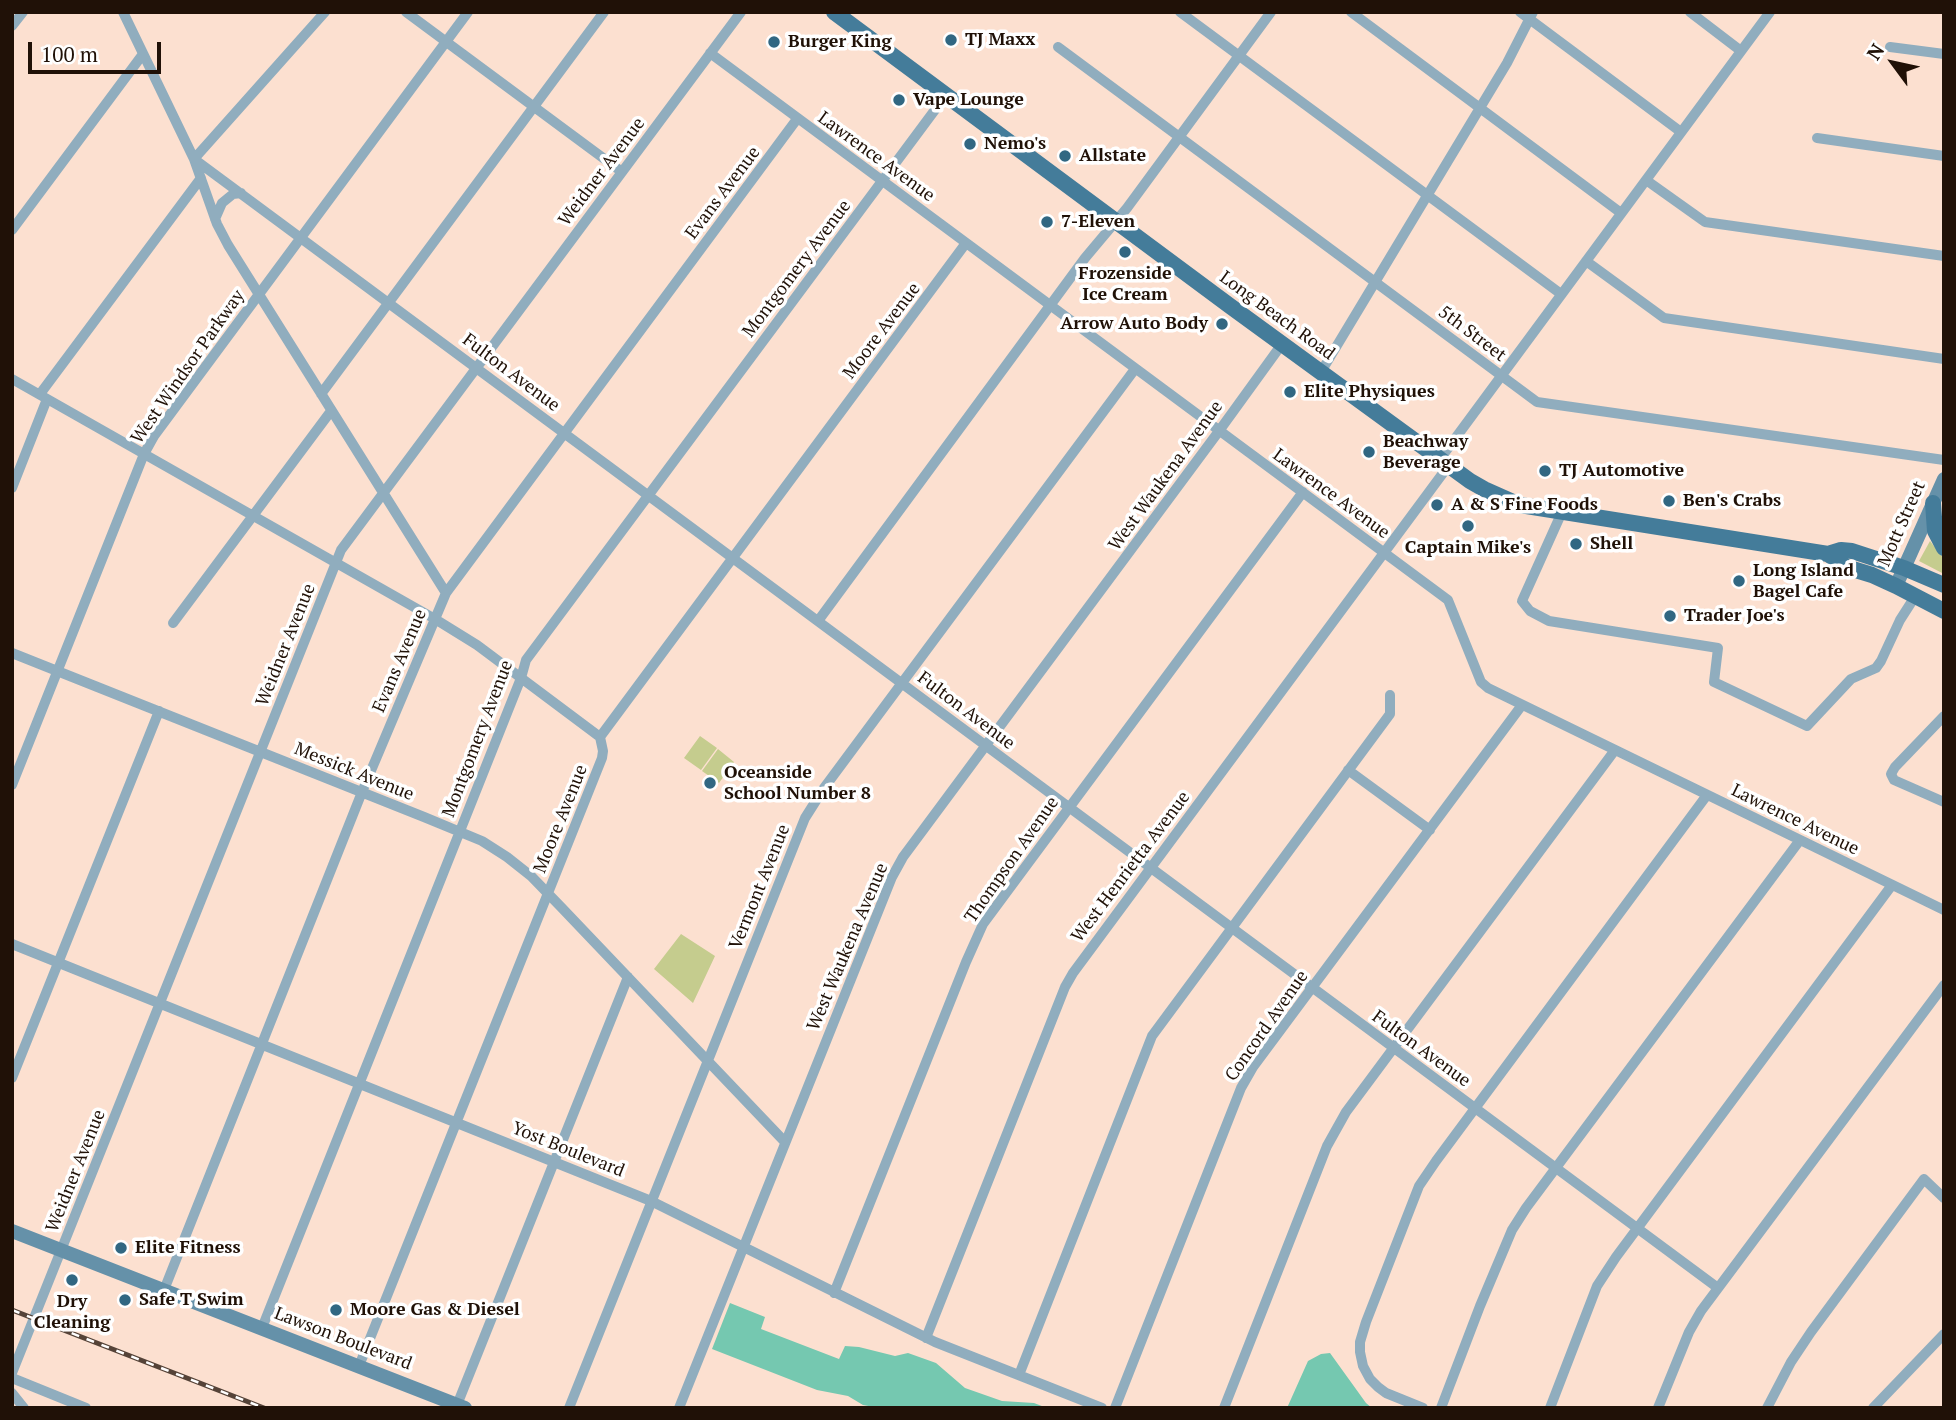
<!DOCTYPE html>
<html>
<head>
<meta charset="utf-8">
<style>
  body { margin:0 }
  #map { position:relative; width:1956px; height:1420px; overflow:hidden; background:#fce0d0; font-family:"PT Serif",serif }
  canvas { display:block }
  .frame { position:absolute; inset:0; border:14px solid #201107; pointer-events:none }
  .north { position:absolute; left:1858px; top:28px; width:70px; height:70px; -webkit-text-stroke:5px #fff; paint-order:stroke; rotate:303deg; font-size:19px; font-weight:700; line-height:28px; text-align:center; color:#201107 }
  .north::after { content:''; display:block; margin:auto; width:24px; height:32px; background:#201107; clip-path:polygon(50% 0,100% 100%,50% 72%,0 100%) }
  .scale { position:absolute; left:28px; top:42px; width:133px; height:32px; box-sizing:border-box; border:4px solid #201107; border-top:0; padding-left:9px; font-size:21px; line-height:24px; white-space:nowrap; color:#201107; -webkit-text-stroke:5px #fff; paint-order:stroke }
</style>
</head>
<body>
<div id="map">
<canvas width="1956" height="1420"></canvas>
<div class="frame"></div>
<div class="north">N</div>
<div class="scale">100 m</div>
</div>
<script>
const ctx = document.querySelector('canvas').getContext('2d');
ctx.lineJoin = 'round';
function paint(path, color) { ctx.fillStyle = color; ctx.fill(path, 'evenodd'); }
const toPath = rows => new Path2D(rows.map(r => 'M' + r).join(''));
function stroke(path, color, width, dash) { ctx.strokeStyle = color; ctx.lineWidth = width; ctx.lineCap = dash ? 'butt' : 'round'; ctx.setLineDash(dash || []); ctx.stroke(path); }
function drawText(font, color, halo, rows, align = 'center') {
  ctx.font = font + ' "PT Serif",serif'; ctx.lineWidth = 7; ctx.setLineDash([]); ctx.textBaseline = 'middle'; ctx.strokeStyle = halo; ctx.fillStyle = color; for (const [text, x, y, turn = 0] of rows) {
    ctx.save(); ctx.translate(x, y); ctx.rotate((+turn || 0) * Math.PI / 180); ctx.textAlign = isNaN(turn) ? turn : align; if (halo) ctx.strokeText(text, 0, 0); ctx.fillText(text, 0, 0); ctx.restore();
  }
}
paint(toPath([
  [1930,541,1944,559,1944,574,1919,561],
  [700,736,717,748,701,770,684,758],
  [718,749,734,762,719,783,702,771],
  [681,934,715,956,693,1003,654,969]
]), '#c5cc8e');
paint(toPath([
  [730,1303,765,1317,761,1329,839,1359,845,1346,859,1347,895,1356,908,1353,936,1363,965,1388,1002,1401,1034,1403,1047,1408,879,1408,863,1405,848,1396,817,1390,712,1349],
  [1330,1353,1366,1403,1372,1408,1287,1408,1308,1361,1321,1354]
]), '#75c8b0');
stroke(toPath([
  [123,12,194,159,217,224,228,245,446,593],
  [325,12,194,159,1718,1288],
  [406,12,622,172],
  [1180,12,1561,294],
  [1351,12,1621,213],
  [1520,12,1681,132],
  [1690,12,1741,51],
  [12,26,23,12],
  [1058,47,1537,402,1944,460],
  [1890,47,1944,54],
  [710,53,1448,600,1481,682,1488,688,1944,910],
  [1817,138,1944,156],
  [1646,180,1705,222,1944,256],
  [215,219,222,203,233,194,241,193],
  [12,230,143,54],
  [1586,261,1664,318,1944,359],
  [1321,372,1507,63,1533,12],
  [12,379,435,619,477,645,600,737],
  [40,394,201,178],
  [321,394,604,12],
  [1440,459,1770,12],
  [12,488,47,399],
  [1562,512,1522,601,1530,611,1549,621,1718,648,1714,682,1807,726,1851,679,1876,668,1881,661,1900,620,1916,595],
  [818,621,1085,258,1127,208,1271,12],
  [173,623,331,411],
  [12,653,424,817,482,841,507,857,531,876,561,907,785,1142],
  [1944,716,1895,767,1891,774,1894,780,1944,802],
  [1348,770,1430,830],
  [12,785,144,454,154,436,468,12],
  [12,944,651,1201,935,1342,1102,1408],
  [12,1078,159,711],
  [164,1290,362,792,446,593,797,119],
  [834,1293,966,962,983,924,1303,492],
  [262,1328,521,678,526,660,946,95],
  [926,1338,1065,987,1073,973,1449,465],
  [359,1366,602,758,603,751,600,737,966,243],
  [12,1373,341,550,741,12],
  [1019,1375,1152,1036,1390,714,1390,695],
  [12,1378,86,1408],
  [12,1393,24,1408],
  [457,1405,628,977],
  [569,1408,805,818,824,788,1135,369],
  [679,1408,892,877,903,857,1219,431,1282,344],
  [1115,1408,1241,1088,1253,1067,1522,705],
  [1224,1408,1327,1146,1346,1112,1615,750],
  [1423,1408,1386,1393,1378,1387,1370,1379,1363,1366,1360,1352,1360,1342,1366,1322,1419,1186,1436,1161,1707,795],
  [1441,1408,1480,1306,1512,1230,1526,1208,1800,840],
  [1550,1408,1597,1286,1616,1257,1892,885],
  [1658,1408,1689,1332,1701,1311,1944,985],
  [1767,1408,1791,1362,1811,1332,1924,1179,1944,1198],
  [1873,1408,1944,1334]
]), '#90adbe', 10);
stroke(toPath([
  [1896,586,1944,479],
  [12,1231,465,1408]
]), '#6591a9', 14);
stroke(toPath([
  [834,12,1230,306,1470,481,1484,489,1520,505,1828,554,1846,567,1872,575,1896,586,1944,611],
  [1933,503,1935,531,1944,548],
  [1828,554,1841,550,1852,551,1904,568,1944,585]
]), '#447c9a', 16);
const rail = toPath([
  [12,1310,264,1408]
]);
stroke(rail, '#554338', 5);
stroke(rail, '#fff', 2.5, [8]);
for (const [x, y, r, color] of [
  [951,40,7,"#316782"],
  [774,42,7,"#316782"],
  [899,100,7,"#316782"],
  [970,144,7,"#316782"],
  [1065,156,7,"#316782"],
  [1047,222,7,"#316782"],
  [1125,252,7,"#316782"],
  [1222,324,7,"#316782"],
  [1290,392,7,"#316782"],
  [1369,452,7,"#316782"],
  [1545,471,7,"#316782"],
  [1669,501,7,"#316782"],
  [1437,505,7,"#316782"],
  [1468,526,7,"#316782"],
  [1576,544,7,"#316782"],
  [1739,581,7,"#316782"],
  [1670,616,7,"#316782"],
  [710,783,7,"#316782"],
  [121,1248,7,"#316782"],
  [72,1280,7,"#316782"],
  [125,1300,7,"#316782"],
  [336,1310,7,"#316782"]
]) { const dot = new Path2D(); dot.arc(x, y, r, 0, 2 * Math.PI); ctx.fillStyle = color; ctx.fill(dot); stroke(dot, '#fff', 2.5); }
drawText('bold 18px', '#201107', '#fff', [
  ["TJ Maxx",965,40],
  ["Burger King",788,42],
  ["Vape Lounge",913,100],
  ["Nemo's",984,144],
  ["Allstate",1079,156],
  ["7-Eleven",1061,222],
  ["Frozenside",1125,274,"center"],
  ["Ice Cream",1125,295,"center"],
  ["Arrow Auto Body",1208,324,"right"],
  ["Elite Physiques",1304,392],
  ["Beachway",1383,442],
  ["Beverage",1383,463],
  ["TJ Automotive",1559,471],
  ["Ben's Crabs",1683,501],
  ["A & S Fine Foods",1451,505],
  ["Shell",1590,544],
  ["Captain Mike's",1468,548,"center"],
  ["Long Island",1753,571],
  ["Bagel Cafe",1753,592],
  ["Trader Joe's",1684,616],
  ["Oceanside",724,773],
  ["School Number 8",724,794],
  ["Elite Fitness",135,1248],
  ["Safe T Swim",139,1300],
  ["Dry",72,1302,"center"],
  ["Cleaning",72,1323,"center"],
  ["Moore Gas & Diesel",350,1310]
], 'left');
drawText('18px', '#201107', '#fff', [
  ["Lawrence Avenue",876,157,36],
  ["Weidner Avenue",602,172,-53],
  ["Evans Avenue",723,193,-53],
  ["Montgomery Avenue",797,269,-53],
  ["Long Beach Road",1277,316,36],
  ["Moore Avenue",882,331,-53],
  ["5th Street",1472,334,37],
  ["West Windsor Parkway",188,367,-55],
  ["Fulton Avenue",511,373,37],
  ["West Waukena Avenue",1166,476,-54],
  ["Lawrence Avenue",1331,494,36],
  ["Mott Street",1902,524,-66],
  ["Weidner Avenue",286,645,-68],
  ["Evans Avenue",400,661,-67],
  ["Fulton Avenue",966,711,37],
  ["Montgomery Avenue",478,739,-69],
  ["Messick Avenue",354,772,22],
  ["Moore Avenue",561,819,-68],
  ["Lawrence Avenue",1795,820,26],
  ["Thompson Avenue",1012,860,-55],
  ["West Henrietta Avenue",1131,867,-53],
  ["Vermont Avenue",760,887,-68],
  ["West Waukena Avenue",848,947,-67],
  ["Concord Avenue",1267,1026,-55],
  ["Fulton Avenue",1421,1049,36],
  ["Yost Boulevard",568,1150,22],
  ["Weidner Avenue",76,1171,-68],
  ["Lawson Boulevard",343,1339,21]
]);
</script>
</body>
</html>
